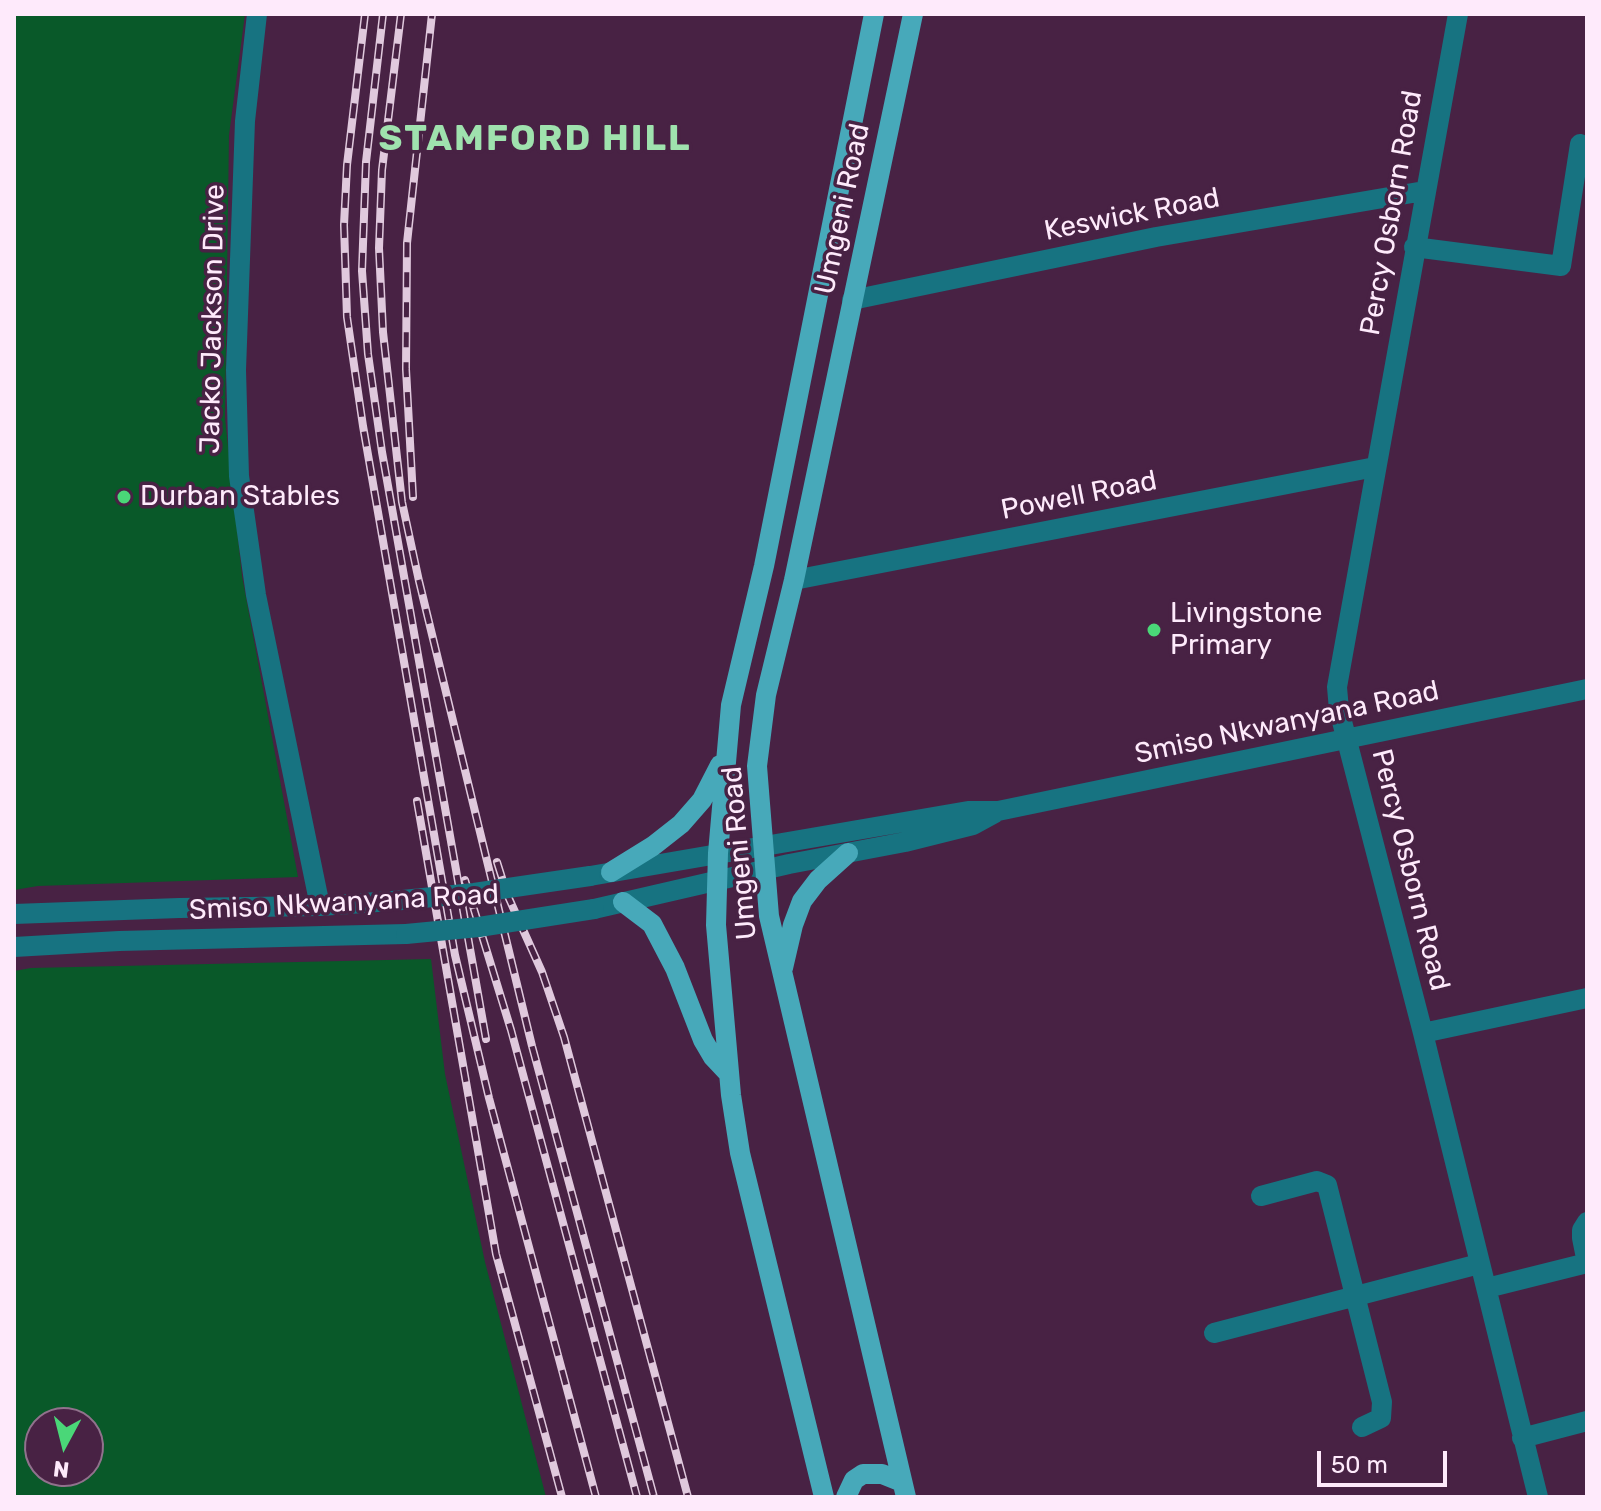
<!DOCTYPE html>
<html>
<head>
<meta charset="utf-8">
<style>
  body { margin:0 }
  #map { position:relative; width:1601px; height:1511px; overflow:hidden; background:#482244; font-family:Rubik,sans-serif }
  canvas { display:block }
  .frame { position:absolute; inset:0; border:16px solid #feeafb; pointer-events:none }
  .north { position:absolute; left:24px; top:1407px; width:80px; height:80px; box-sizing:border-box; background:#482244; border:2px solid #91728d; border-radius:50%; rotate:187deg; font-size:22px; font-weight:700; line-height:32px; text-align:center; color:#feeafb }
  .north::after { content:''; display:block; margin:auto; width:28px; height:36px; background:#4ad778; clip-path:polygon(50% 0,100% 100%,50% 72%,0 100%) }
  .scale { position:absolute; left:1317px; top:1451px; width:130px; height:36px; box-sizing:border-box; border:4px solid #feeafb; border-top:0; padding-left:10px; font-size:24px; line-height:28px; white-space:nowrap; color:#feeafb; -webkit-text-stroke:6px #482244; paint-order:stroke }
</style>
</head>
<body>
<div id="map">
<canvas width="1601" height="1511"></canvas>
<div class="frame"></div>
<div class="north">N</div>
<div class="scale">50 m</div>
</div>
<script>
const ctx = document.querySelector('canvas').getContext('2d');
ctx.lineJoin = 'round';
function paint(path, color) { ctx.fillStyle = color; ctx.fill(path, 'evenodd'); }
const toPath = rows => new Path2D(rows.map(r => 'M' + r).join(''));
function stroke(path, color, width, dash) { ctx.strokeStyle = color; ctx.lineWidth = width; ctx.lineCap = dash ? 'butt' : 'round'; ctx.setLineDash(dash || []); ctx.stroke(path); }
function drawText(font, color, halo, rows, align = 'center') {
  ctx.font = font + ' Rubik,sans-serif'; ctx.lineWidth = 7; ctx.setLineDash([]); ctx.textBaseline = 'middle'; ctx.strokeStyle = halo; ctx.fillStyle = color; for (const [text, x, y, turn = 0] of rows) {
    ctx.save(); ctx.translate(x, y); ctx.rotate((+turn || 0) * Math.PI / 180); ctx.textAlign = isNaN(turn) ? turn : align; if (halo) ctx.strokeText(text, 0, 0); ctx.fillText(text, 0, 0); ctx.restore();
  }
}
paint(toPath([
  [14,14,245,14,229,135,225,418,242,576,298,877,38,886,14,890],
  [431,959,445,1074,485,1262,546,1497,14,1497,14,971,31,968],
  [40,1423,88,1423,88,1471,40,1471]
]), '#095929');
stroke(toPath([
  [257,14,245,121,236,370,239,476,256,595,320,906],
  [1458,14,1337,687,1339,710,1423,1033,1538,1497],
  [1414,247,1561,266,1580,144],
  [852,300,1156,237,1424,191],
  [794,580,1375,467],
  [590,876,968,811,998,811,1587,689],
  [594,909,789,864,905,842,973,825,995,813],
  [14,914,179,908,320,906,392,901],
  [14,947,119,941,406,934],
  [1423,1033,1587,998],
  [1261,1196,1317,1181,1327,1185,1382,1402,1381,1418,1362,1427],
  [1487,1288,1587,1263,1582,1238,1582,1230,1587,1222],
  [1214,1333,1479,1264],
  [1522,1438,1587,1421]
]), '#177381', 20);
stroke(toPath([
  [611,872,653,846,681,824,702,800,720,765],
  [623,902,652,924,675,968,703,1040,713,1057,729,1074],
  [783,968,793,925,802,901,818,880,848,853],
  [824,1497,740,1153,731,1095,716,925,718,853,731,705,764,566,874,14],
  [846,1497,854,1480,863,1474,882,1474,902,1482],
  [906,1497,769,916,757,766,766,695,794,580,913,14]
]), '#47a9ba', 20);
const rail = toPath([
  [365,14,347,165,344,225,347,317,363,426,455,955,489,1098,596,1497],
  [383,14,366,162,362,271,368,354,382,452,486,1039],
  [401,14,382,170,379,248,383,332,402,502,419,581,532,1046,654,1497],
  [413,497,406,369,407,243,432,14],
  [417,801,496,1254,562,1497],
  [497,862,507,894,542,972,564,1037,688,1497],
  [465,880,511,1030,637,1497]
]);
stroke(rail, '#e0c9dd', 8);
stroke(rail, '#482244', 5, [15]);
stroke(toPath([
  [392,901,474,893,590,876],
  [406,934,479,927,594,909]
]), '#177381', 20);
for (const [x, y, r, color] of [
  [124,497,8,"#4ad778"],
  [1154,630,8,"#4ad778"]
]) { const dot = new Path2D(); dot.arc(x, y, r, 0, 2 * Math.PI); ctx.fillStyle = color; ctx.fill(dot); stroke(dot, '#482244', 3); }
drawText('28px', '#feeafb', '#482244', [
  ["Umgeni Road",843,209,-78],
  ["Percy Osborn Road",1392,213,-80],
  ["Keswick Road",1132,215,-11],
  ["Jacko Jackson Drive",213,319,-89],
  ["Powell Road",1079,496,-11],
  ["Smiso Nkwanyana Road",1287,723,-12],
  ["Umgeni Road",740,853,-95],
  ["Percy Osborn Road",1410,870,76],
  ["Smiso Nkwanyana Road",344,903,-3]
]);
drawText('28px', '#feeafb', '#482244', [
  ["Durban Stables",140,497],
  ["Livingstone",1170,614],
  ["Primary",1170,646]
], 'left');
ctx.letterSpacing = '2px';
drawText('bold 36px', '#9fe2ae', '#482244', [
  ["STAMFORD HILL",535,140]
]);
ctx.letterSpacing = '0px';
</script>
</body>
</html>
